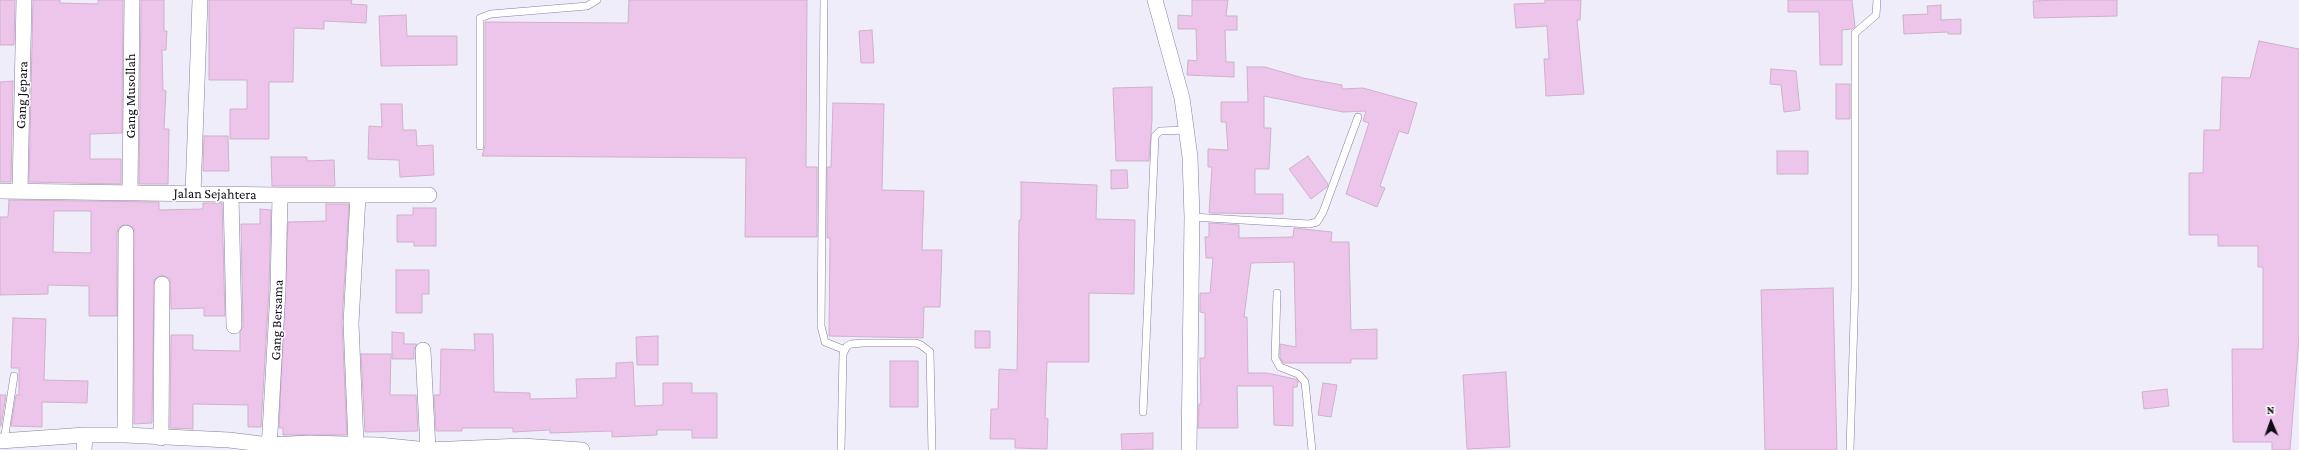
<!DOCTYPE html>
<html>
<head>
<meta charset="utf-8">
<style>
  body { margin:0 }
  #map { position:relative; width:2299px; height:450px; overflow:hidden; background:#f0edfb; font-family:"Crimson Pro",serif }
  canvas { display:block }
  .north { position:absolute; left:2251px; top:402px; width:40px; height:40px; -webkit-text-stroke:3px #fff; paint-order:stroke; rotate:358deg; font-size:11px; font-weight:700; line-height:16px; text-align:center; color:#0f0c18 }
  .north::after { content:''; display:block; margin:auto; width:14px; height:18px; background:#0f0c18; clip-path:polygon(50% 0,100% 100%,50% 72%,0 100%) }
</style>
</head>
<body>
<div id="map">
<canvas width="2299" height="450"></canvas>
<div class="north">N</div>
</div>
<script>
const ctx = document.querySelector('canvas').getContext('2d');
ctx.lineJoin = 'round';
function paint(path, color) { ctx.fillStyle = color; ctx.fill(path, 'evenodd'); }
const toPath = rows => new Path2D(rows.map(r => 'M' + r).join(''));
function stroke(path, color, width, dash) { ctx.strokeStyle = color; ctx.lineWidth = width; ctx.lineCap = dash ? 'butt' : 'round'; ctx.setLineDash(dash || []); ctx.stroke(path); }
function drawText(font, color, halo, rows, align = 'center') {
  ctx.font = font + ' "Crimson Pro",serif'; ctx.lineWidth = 3; ctx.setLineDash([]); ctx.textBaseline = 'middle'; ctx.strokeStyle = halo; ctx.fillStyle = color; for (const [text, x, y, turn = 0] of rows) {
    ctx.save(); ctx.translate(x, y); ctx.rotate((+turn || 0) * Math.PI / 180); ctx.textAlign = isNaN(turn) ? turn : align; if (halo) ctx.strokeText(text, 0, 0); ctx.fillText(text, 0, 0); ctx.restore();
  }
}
const building = toPath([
  [0,0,15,0,14,45,0,45,0,0],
  [33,0,60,0,60,3,98,4,98,0,123,0,122,133,90,134,90,159,121,159,121,184,29,182,33,0],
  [141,0,164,0,164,31,167,31,166,50,162,50,163,90,166,91,164,129,169,129,168,184,139,184,141,0],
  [209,0,352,0,351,4,367,5,366,23,324,21,324,29,294,28,293,82,269,82,269,139,230,139,230,109,247,109,247,80,209,80,209,0],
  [629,0,807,0,806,167,817,167,817,237,745,237,746,158,482,156,485,146,485,22,628,23,629,0],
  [1192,0,1228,0,1226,16,1237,16,1237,30,1225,30,1226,62,1234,62,1234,77,1187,75,1188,60,1197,61,1196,29,1178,29,1178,15,1192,16,1192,0],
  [1545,0,1581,0,1580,20,1577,20,1584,94,1546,96,1544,59,1549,59,1547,26,1516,28,1514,4,1545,3,1545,0],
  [1788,0,1852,0,1855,27,1852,29,1842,30,1842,65,1820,65,1819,12,1788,12,1788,0],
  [2060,0,2117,0,2117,16,2034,18,2033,1,2060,0],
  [1941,5,1941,20,1961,19,1961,34,1948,34,1948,32,1904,34,1903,15,1928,14,1927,6,1941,5],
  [406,15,407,36,457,36,457,65,381,66,379,16,406,15],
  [872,30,874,63,861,63,859,31,872,30],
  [2259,41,2299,49,2299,337,2290,450,2272,450,2272,442,2233,442,2232,349,2263,349,2263,267,2258,267,2258,246,2218,246,2218,235,2189,235,2189,173,2203,173,2204,130,2220,130,2222,77,2250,78,2259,41],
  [1247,67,1265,67,1303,78,1342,85,1342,89,1363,88,1417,103,1408,134,1399,131,1380,186,1385,188,1377,207,1346,194,1369,123,1363,121,1366,111,1343,112,1264,96,1264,128,1271,128,1269,169,1255,169,1255,194,1283,194,1283,214,1209,213,1212,167,1208,167,1208,149,1228,150,1226,122,1221,122,1221,102,1248,102,1247,67],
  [1771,69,1796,71,1800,110,1784,112,1781,85,1770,84,1771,69],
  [13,81,11,182,0,182,0,82,13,81],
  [1836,84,1850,84,1850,119,1836,119,1836,84],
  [1152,87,1152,120,1149,161,1116,161,1113,88,1152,87],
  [833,103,884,104,882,190,924,191,922,250,942,250,940,307,924,307,923,338,829,336,830,238,827,238,827,167,831,167,833,103],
  [381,104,402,104,403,130,416,130,417,146,433,145,434,175,400,177,399,160,368,159,369,126,382,127,381,104],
  [204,136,228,136,229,171,203,171,204,136],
  [1777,151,1808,151,1808,174,1777,174,1777,151],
  [1308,156,1328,184,1327,187,1311,199,1289,169,1308,156],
  [271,157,307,157,307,161,334,160,335,186,272,186,271,157],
  [1111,170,1127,170,1128,188,1111,189,1111,170],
  [1021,182,1097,185,1096,219,1135,220,1134,294,1089,293,1089,362,1047,362,1045,418,1048,419,1047,449,1015,448,1015,439,990,439,991,409,998,409,999,369,1017,370,1019,220,1021,220,1021,182],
  [9,200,159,202,159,210,203,209,203,203,222,203,225,316,204,316,204,308,171,309,170,279,162,275,154,280,152,423,134,424,134,228,126,224,118,228,117,233,117,316,89,316,89,286,48,285,48,294,0,295,0,217,8,217,9,200],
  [54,211,91,211,91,253,53,252,54,211],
  [326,204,349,204,342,322,347,435,283,435,283,428,279,428,288,222,326,221,326,204],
  [413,208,436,208,436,246,414,246,414,242,397,242,397,215,413,215,413,208],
  [260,209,271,210,269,290,261,427,248,427,248,405,193,404,193,429,170,428,171,335,193,335,193,350,240,351,240,332,243,326,241,224,260,224,260,209],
  [1209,223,1239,225,1239,238,1293,237,1294,228,1332,232,1331,242,1349,242,1351,330,1377,329,1377,359,1351,359,1351,363,1283,363,1280,357,1280,344,1296,347,1294,262,1251,263,1244,317,1247,317,1248,373,1267,373,1295,379,1298,381,1297,387,1293,387,1293,426,1274,425,1273,386,1237,386,1238,428,1198,428,1199,404,1201,404,1200,358,1205,358,1205,313,1200,312,1200,293,1210,293,1213,258,1206,258,1205,237,1209,237,1209,223],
  [396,270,429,270,429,294,422,294,422,313,396,313,396,270],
  [1833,288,1837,450,1765,450,1761,290,1833,288],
  [13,318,46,319,44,380,88,381,87,403,42,402,42,427,11,426,16,395,19,395,19,368,11,368,13,318],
  [975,331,990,331,990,348,975,348,975,331],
  [392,332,404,333,404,344,417,344,414,350,414,359,392,359,392,332],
  [474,334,493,334,494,392,530,393,530,399,577,398,576,379,616,378,616,363,633,362,635,406,663,405,663,383,692,383,692,393,717,393,717,438,692,438,692,430,657,430,657,435,612,437,612,431,550,433,550,430,513,432,513,428,462,428,462,431,436,431,434,395,440,395,441,349,475,350,474,334],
  [658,336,658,365,637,365,636,337,658,336],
  [361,354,391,354,390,395,416,395,418,431,365,432,361,354],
  [890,361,918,361,918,407,890,407,890,361],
  [1506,372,1510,447,1467,449,1463,375,1506,372],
  [1323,383,1337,385,1331,417,1318,415,1323,383],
  [2167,389,2169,406,2144,409,2142,392,2167,389],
  [0,395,6,395,1,426,0,426,0,395],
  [1153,433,1153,449,1122,450,1121,434,1153,433]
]);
paint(building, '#edc4ea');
stroke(building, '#ceb1cb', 1);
const lane = toPath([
  [824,0,821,326,825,342,845,350],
  [480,146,480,18,491,14,587,6,597,0],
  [1192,217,1309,224,1317,222,1323,212,1358,117],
  [1277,293,1275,358,1280,367,1298,374,1305,382,1312,450],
  [1143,412,1155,136,1160,131,1188,130],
  [4,441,14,376],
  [841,450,843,354,847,346,851,344,863,343,916,343,921,345,930,352,932,450],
  [1850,450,1855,286,1855,33,1876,15,1877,0]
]);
const street = toPath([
  [1155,0,1182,98,1190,157,1192,217,1189,450],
  [20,190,24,0],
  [0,191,280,195,429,195],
  [130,192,132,0],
  [193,194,200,0],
  [231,195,234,326],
  [423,350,428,450],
  [125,435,126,233],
  [161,438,162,284],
  [0,441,85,435,125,435,229,440,269,445,310,443,378,445,428,450,522,446,582,450],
  [356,444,351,323,358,196],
  [84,450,85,435],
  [269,450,278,290,280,195]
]);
stroke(lane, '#867f9f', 8);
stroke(street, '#867f9f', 16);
stroke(lane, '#fff', 7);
stroke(street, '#fff', 15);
drawText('14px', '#0f0c18', '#fff', [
  ["Gang Jepara",22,95,-88],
  ["Gang Musollah",131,96,-90],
  ["Jalan Sejahtera",215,194,1],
  ["Gang Bersama",277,320,-88]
]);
</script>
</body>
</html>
